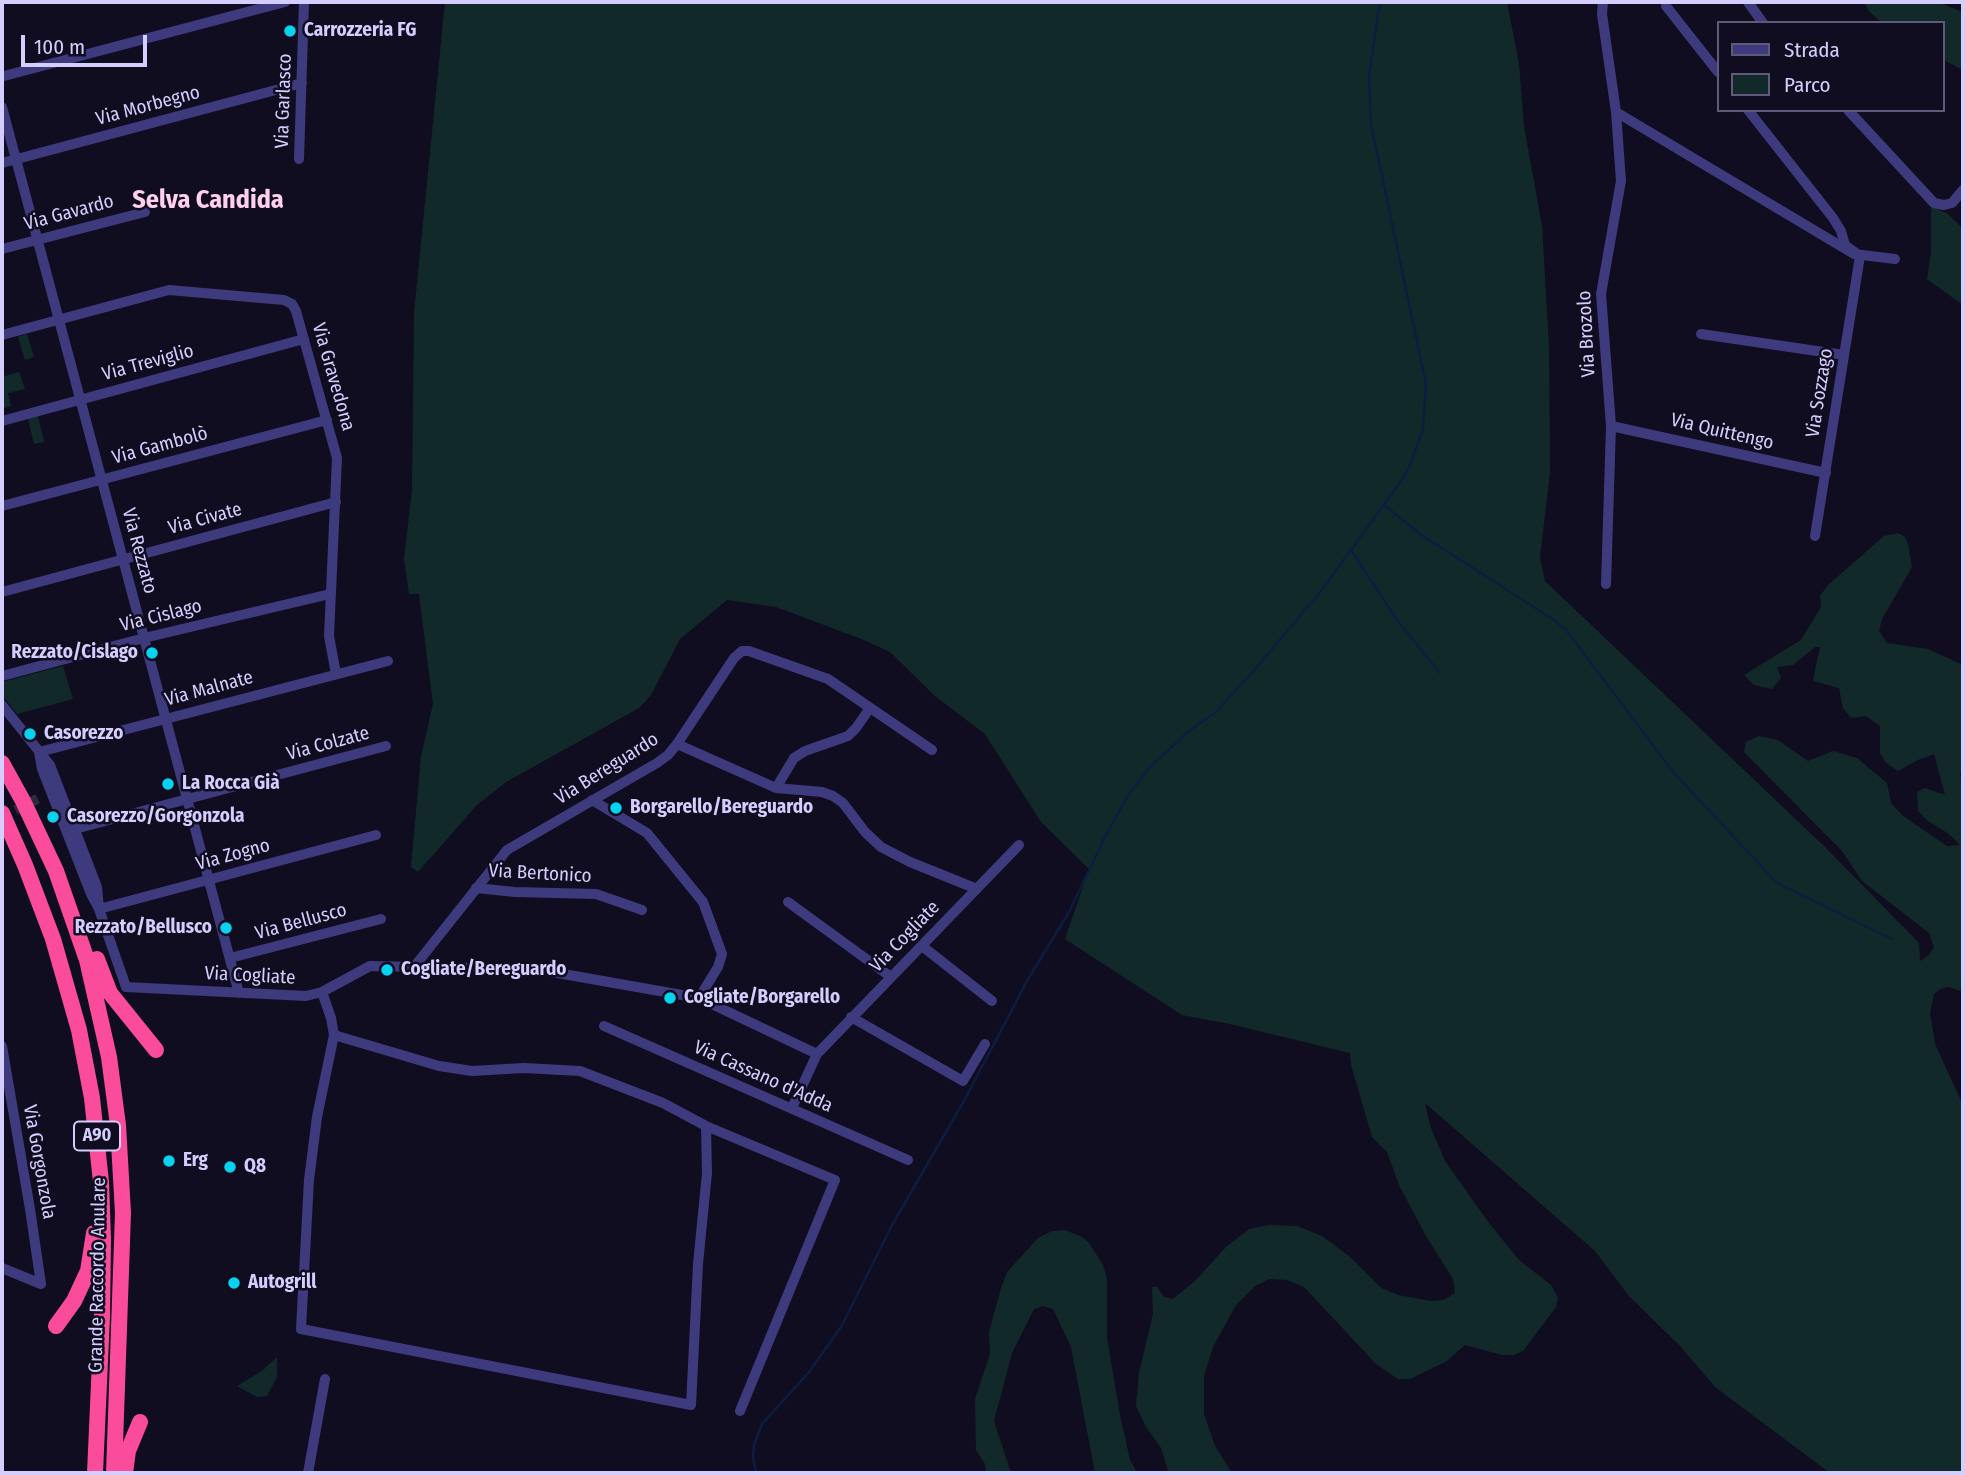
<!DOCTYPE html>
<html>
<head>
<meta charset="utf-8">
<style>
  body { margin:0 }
  #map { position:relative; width:1965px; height:1475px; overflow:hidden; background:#110d20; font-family:"Fira Sans Condensed",sans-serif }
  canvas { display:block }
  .frame { position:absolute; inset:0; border:4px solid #d4cefe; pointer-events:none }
  .legend { position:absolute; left:1717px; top:21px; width:228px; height:91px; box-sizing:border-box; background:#110d20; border:2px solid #5f5a79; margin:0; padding:9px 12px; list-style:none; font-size:21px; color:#d4cefe }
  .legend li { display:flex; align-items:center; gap:14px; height:35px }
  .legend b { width:35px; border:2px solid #5f5a79 }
  .scale { position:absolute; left:21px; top:35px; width:126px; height:32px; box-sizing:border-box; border:4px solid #d4cefe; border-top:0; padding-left:9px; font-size:21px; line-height:24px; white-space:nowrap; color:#d4cefe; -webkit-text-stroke:5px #110d20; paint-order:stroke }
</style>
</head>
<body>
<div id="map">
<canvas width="1965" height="1475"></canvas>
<div class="frame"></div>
<ul class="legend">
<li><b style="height:9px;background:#3e3a7e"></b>Strada</li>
<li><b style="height:19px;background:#112a29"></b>Parco</li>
</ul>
<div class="scale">100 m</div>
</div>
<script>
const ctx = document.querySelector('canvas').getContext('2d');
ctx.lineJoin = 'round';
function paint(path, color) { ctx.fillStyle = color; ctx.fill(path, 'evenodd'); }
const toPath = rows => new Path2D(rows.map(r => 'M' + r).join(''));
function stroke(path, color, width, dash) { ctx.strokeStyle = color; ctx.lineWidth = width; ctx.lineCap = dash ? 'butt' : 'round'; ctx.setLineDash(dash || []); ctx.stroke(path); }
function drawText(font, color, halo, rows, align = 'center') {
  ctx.font = font + ' "Fira Sans Condensed",sans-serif'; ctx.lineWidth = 5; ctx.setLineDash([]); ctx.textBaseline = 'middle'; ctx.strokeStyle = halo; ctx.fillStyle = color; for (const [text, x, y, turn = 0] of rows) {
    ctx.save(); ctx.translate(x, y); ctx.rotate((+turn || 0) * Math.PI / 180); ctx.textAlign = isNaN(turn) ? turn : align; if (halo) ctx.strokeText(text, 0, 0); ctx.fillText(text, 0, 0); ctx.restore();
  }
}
paint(toPath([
  [445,2,1507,2,1519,64,1524,126,1542,226,1549,346,1550,472,1540,557,1545,581,1824,846,1919,943,1920,961,1928,956,1934,947,1929,933,1862,881,1842,851,1744,752,1746,742,1759,736,1778,740,1808,761,1833,751,1857,758,1887,783,1891,803,1903,816,1947,846,1960,845,1949,834,1928,821,1918,811,1917,792,1925,788,1945,795,1934,754,1918,760,1898,771,1886,763,1880,753,1880,726,1866,716,1851,718,1843,708,1839,688,1813,681,1820,647,1815,647,1793,665,1777,667,1781,678,1772,689,1754,685,1744,675,1801,640,1821,607,1820,596,1828,585,1884,536,1898,533,1905,537,1908,544,1912,567,1882,619,1879,631,1887,643,1928,649,1963,665,1963,765,1960,776,1963,781,1963,992,1949,987,1940,989,1934,994,1930,1013,1935,1044,1963,1105,1963,1473,1830,1473,1715,1387,1681,1347,1629,1296,1595,1251,1425,1103,1430,1126,1445,1161,1489,1223,1519,1260,1551,1285,1558,1298,1556,1307,1523,1351,1514,1355,1502,1355,1465,1345,1447,1361,1410,1379,1398,1379,1376,1364,1304,1287,1287,1280,1270,1279,1255,1286,1236,1305,1213,1347,1204,1376,1204,1414,1215,1446,1232,1473,1169,1473,1161,1448,1146,1427,1136,1406,1139,1373,1153,1314,1152,1287,1157,1287,1164,1297,1173,1299,1195,1281,1226,1247,1249,1229,1269,1225,1297,1226,1322,1236,1349,1256,1381,1288,1398,1295,1431,1301,1444,1300,1455,1293,1453,1279,1426,1236,1400,1187,1387,1152,1372,1137,1351,1065,1350,1053,1230,1024,1182,1015,1065,939,1089,869,1041,822,985,734,935,696,890,652,864,640,776,607,727,600,680,639,651,695,639,708,506,782,477,805,418,872,411,867,421,756,433,704,419,594,409,594,404,559,412,490,414,313],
  [1864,2,1937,2,1963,12,1963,70,1942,59,1942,23,1882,23,1869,11],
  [1931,206,1948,214,1963,229,1963,305,1927,279,1931,252],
  [27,334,34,357,25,360,18,337],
  [19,372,25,389,8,393,11,406,2,409,2,377],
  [38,416,44,442,34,444,28,419],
  [63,666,73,699,17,714,2,695,2,682],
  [1065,1230,1082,1237,1089,1243,1103,1265,1107,1278,1107,1338,1120,1415,1130,1460,1137,1473,1095,1473,1071,1347,1053,1309,1043,1306,1034,1309,1012,1353,994,1421,1011,1473,986,1473,985,1464,976,1450,975,1399,990,1354,989,1332,1001,1288,1007,1272,1038,1238,1052,1231],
  [277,1357,277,1377,267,1396,257,1397,237,1386,263,1370]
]), '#112a29');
stroke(toPath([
  [1384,505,1420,534,1554,620,1566,630,1674,773,1777,883,1892,939],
  [1351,550,1397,620,1439,672],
  [756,1473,753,1457,754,1445,762,1424,809,1372,841,1327,892,1225,964,1101,1027,981,1069,912,1106,835,1129,794,1149,768,1189,731,1216,712,1256,668,1321,591,1404,477,1410,465,1423,429,1426,384,1371,124,1369,76,1380,2]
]), '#0c1e40', 2.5);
stroke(toPath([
  [2,817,39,798]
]), '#2e2a41', 10, [10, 5]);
stroke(toPath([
  [1603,2,1602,14,1616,112,1621,181,1601,294,1611,426,1606,584],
  [1748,2,1763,23],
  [1666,6,1718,72],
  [4,76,285,2],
  [2,107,239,993],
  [1748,110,1833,218,1841,231,1845,245,1860,256,1815,536],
  [1848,110,1934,203,1944,205,1952,203,1963,190],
  [1616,112,1854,254,1895,259],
  [299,159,304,2],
  [2,163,302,83],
  [2,249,145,212],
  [1701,334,1844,355],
  [2,335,169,290,284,300,292,304,296,311,337,458,329,636,336,674],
  [2,421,304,339],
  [1611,426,1826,473],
  [2,506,327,420],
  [2,592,336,502],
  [2,676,144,638,330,594],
  [2,705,50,765,97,887,99,909],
  [677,744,776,788,822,792,833,796,843,803,865,832,881,847,910,862,977,889],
  [39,752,42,769,91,894,99,909,126,987,306,996,322,992,370,966,535,969,699,998,817,1054],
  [39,752,388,661],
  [776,788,794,758,805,751,848,736,856,728,870,708],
  [592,800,647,833,703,902,722,954,718,967,699,998],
  [75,829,386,746],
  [476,888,515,892,596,894,642,910],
  [788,902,891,977],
  [99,909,376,835],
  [922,946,992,1001],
  [230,958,381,919],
  [414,967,507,850,657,763,668,755,677,744,734,658,742,651,749,651,828,679,932,750],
  [322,992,331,1018,334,1035,317,1117,309,1180,301,1329,691,1405,698,1264,707,1173,706,1126],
  [851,1017,963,1081,985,1044],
  [604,1026,908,1160],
  [334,1035,439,1066,472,1071,524,1068,580,1071,663,1103,706,1126,835,1180,740,1411],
  [2,1046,30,1209,41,1284],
  [792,1108,817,1054,1019,845],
  [2,1268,41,1284],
  [308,1473,325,1379]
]), '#3e3a7e', 10);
stroke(toPath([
  [2,763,23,801,56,871,87,960,109,1057,118,1125,123,1213,114,1473],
  [2,813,25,865,53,939,79,1030,92,1098,101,1182,103,1239,102,1316,95,1473],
  [97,959,110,993,156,1050],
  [56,1326,74,1301,88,1271,94,1233],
  [125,1473,128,1451,140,1422]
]), '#fa4c9b', 16);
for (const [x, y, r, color] of [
  [290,31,7,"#07d3f1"],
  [152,653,7,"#07d3f1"],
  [30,734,7,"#07d3f1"],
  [168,784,7,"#07d3f1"],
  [616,808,7,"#07d3f1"],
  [53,817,7,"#07d3f1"],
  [226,928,7,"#07d3f1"],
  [387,970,7,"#07d3f1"],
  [670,998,7,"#07d3f1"],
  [169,1161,7,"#07d3f1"],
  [230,1167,7,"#07d3f1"],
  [234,1283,7,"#07d3f1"]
]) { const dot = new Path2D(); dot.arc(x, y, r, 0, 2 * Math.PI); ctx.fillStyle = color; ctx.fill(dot); stroke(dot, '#110d20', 2.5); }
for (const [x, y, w] of [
  [97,1136,46]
]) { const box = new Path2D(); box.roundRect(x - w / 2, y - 14.5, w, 29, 5); ctx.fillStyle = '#110d20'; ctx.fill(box); stroke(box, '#d4cefe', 2); }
drawText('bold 18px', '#d4cefe', null, [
  ["A90",97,1136]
]);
drawText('bold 19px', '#d4cefe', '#110d20', [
  ["Carrozzeria FG",304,31],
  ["Rezzato/Cislago",138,653,"right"],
  ["Casorezzo",44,734],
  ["La Rocca Già",182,784],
  ["Borgarello/Bereguardo",630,808],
  ["Casorezzo/Gorgonzola",67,817],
  ["Rezzato/Bellusco",212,928,"right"],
  ["Cogliate/Bereguardo",401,970],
  ["Cogliate/Borgarello",684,998],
  ["Erg",183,1161],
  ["Q8",244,1167],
  ["Autogrill",248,1283]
], 'left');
drawText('19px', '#d4cefe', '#110d20', [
  ["Via Garlasco",284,101,-88],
  ["Via Morbegno",148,106,-15],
  ["Via Gavardo",69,213,-15],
  ["Via Brozolo",1587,334,-93],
  ["Via Treviglio",148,363,-15],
  ["Via Gravedona",333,377,74],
  ["Via Sozzago",1820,393,-81],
  ["Via Quittengo",1722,432,13],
  ["Via Gambolò",160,446,-15],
  ["Via Civate",205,519,-15],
  ["Via Rezzato",139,551,75],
  ["Via Cislago",161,616,-14],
  ["Via Malnate",209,689,-15],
  ["Via Colzate",328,744,-15],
  ["Via Bereguardo",607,769,-32],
  ["Via Zogno",233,855,-15],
  ["Via Bertonico",540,874,3],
  ["Via Bellusco",301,922,-15],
  ["Via Cogliate",905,937,-46],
  ["Via Cogliate",250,976,3],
  ["Via Cassano d'Adda",763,1077,24],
  ["Via Gorgonzola",39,1162,80],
  ["Grande Raccordo Anulare",98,1275,-89]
]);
drawText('bold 26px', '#fed0ec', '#110d20', [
  ["Selva Candida",208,201]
]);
</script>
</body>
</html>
